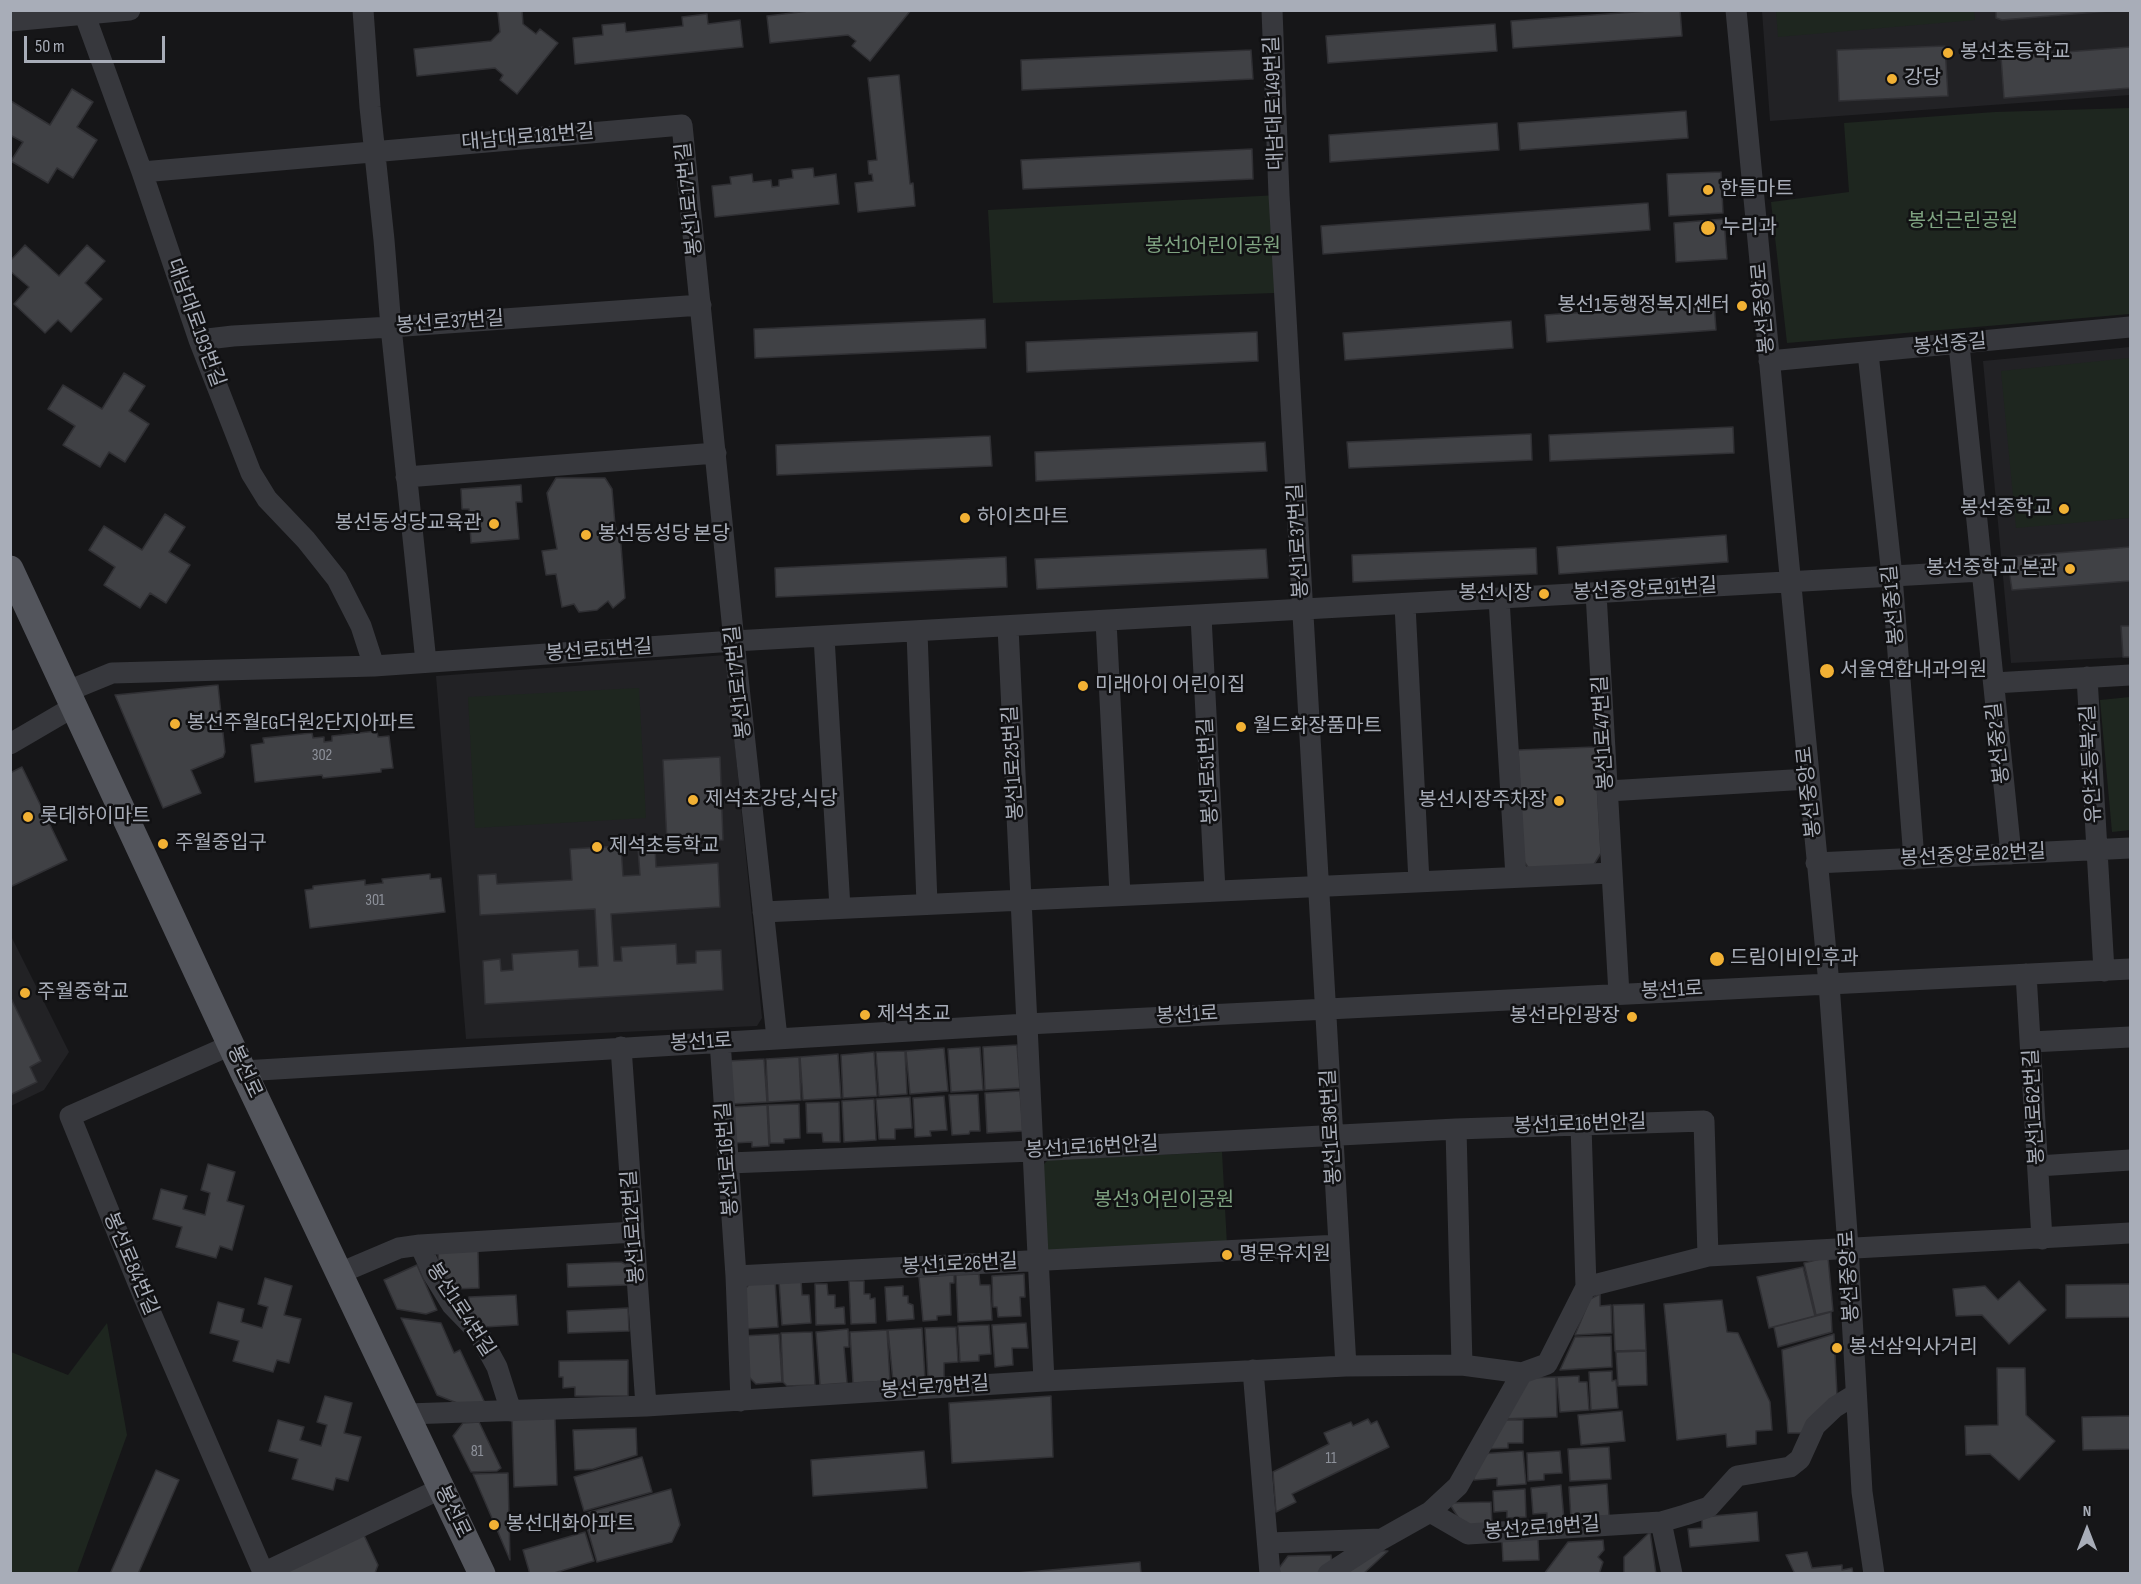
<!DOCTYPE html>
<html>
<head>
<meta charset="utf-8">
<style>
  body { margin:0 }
  #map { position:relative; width:2141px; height:1584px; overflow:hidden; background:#161618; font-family:"Sofia Sans Condensed",sans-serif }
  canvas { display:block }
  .frame { position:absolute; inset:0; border:12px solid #a8adb8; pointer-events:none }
  .north { position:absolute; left:2057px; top:1500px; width:60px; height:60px; -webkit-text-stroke:4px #111113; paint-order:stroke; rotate:0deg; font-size:16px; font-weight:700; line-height:24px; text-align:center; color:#a8adb8 }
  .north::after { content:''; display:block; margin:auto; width:21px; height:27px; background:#a8adb8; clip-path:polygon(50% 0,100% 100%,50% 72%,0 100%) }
  .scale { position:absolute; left:24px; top:36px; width:141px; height:27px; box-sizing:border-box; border:3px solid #a8adb8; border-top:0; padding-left:8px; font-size:18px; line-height:21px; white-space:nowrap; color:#a8adb8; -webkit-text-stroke:4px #111113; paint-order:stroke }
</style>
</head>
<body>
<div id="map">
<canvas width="2141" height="1584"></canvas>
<div class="frame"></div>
<div class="north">N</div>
<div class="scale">50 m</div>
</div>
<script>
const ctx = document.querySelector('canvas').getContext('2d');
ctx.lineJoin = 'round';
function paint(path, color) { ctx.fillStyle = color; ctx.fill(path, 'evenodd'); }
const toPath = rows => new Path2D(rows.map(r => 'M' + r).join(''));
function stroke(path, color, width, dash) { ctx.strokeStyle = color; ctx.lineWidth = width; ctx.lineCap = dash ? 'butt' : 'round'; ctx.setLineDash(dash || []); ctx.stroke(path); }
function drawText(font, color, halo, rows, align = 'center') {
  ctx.font = font + ' "Sofia Sans Condensed","Noto Sans KR",sans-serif'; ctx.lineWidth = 5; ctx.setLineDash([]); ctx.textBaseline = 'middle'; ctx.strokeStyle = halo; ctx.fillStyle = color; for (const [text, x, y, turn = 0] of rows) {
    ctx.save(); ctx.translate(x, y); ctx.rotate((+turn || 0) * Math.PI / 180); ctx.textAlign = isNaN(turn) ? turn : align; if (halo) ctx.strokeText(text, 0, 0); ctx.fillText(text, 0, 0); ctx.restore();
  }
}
paint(toPath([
  [1762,11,2130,11,2130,95,1770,121],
  [2130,347,2130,657,2011,663,1983,361],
  [726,655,762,1018,757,1026,466,1039,436,676],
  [10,934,69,1052,44,1090,11,1106]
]), '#222225');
paint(toPath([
  [1974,10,1975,20,1778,37,1776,11],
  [2130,108,2130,314,1787,343,1771,202,1849,192,1844,123,1995,112],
  [1279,195,1274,293,993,303,988,210],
  [2130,358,2130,518,2016,528,2001,371],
  [639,688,646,818,475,828,468,697],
  [2130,697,2130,830,2112,832,2100,700],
  [1222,1152,1227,1245,1044,1253,1040,1168,1048,1160],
  [107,1323,127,1435,77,1573,11,1573,11,1352,68,1375]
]), '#1e261f');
const building = toPath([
  [496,10,522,10,523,24,536,34,540,29,558,43,517,94,500,80,503,75,495,68,417,76,414,49,491,41,500,32,498,13,496,10],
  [817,10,911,10,870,61,852,46,856,41,848,35,770,43,767,16,817,10],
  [1662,10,1680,10,1682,36,1513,48,1511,21,1662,10],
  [1996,10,2121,10,2002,20,1996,18,1996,10],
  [707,14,708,24,740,20,743,47,575,64,573,38,603,35,602,25,625,23,626,32,683,26,682,17,707,14],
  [1495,24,1497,51,1328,63,1326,36,1495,24],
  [1945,46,1948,96,1839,101,1837,50,1945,46],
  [2130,47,2130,88,2004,98,2001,57,2130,47],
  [1251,50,1253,79,1022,90,1021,60,1251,50],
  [899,75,910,184,913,183,915,206,858,212,855,183,873,181,872,174,869,174,868,161,877,160,868,78,899,75],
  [72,89,93,102,77,127,97,140,73,178,57,168,48,183,11,161,23,142,10,135,10,102,11,101,50,125,72,89],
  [1686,111,1688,138,1520,150,1518,123,1686,111],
  [1497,123,1499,150,1330,162,1329,135,1497,123],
  [1252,149,1253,179,1023,189,1021,160,1252,149],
  [813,168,814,177,836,174,839,204,715,217,712,186,731,184,730,177,752,174,753,182,771,180,772,187,779,186,779,180,793,178,792,170,813,168],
  [1721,172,1723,213,1669,216,1667,174,1721,172],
  [1648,203,1650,230,1323,254,1321,226,1648,203],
  [1724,219,1727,259,1676,262,1674,223,1724,219],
  [25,245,59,276,87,245,105,261,85,283,102,299,71,332,58,320,45,333,14,304,29,287,10,271,10,261,25,245],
  [1714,303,1716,330,1547,342,1545,315,1714,303],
  [985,319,986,348,755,358,754,329,985,319],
  [1511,321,1513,348,1345,360,1343,333,1511,321],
  [1257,332,1258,361,1027,372,1026,342,1257,332],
  [124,373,145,386,129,411,149,424,125,462,109,452,100,467,63,445,75,426,48,409,63,385,102,409,124,373],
  [1733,427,1734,453,1550,461,1549,435,1733,427],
  [1531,434,1532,460,1349,468,1347,442,1531,434],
  [990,436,992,466,777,475,776,445,990,436],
  [1265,442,1267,471,1036,481,1035,452,1265,442],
  [556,478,605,478,612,489,615,525,621,545,625,598,613,608,608,601,597,610,579,612,574,604,562,607,556,574,546,575,542,551,557,549,547,493,556,478],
  [521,485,522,502,516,502,519,539,471,543,469,509,462,509,461,489,521,485],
  [165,514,185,527,169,552,190,565,166,603,150,593,140,608,104,585,115,567,89,550,104,526,142,550,165,514],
  [1726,535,1728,562,1559,574,1557,547,1726,535],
  [2130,547,2130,581,2012,590,2007,557,2130,547],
  [1536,548,1537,574,1353,582,1352,555,1536,548],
  [1266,549,1268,578,1037,589,1035,559,1266,549],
  [1006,557,1007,587,776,597,775,568,1006,557],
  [2121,626,2130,626,2130,657,2123,657,2121,626],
  [218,685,225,752,223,757,191,770,201,793,163,808,115,695,218,685],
  [377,731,378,737,389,736,393,768,381,769,381,772,323,778,322,775,255,782,251,745,264,743,263,738,312,733,313,738,324,737,324,742,332,741,332,736,377,731],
  [1595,747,1601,853,1593,866,1530,870,1523,860,1518,750,1595,747],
  [720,757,723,840,667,842,663,760,720,757],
  [22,767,67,860,10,887,10,773,22,767],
  [621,846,623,876,640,875,638,848,655,847,656,867,718,863,720,907,611,914,614,961,622,961,621,947,676,944,677,964,696,963,696,951,721,950,723,990,485,1004,483,961,500,959,501,971,513,970,512,954,578,950,579,967,598,966,595,909,480,915,478,875,496,874,497,884,572,880,570,849,621,846],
  [430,874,430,879,441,878,445,912,310,928,305,890,313,889,313,886,365,880,365,885,383,883,382,879,430,874],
  [10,996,41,1061,30,1067,37,1082,10,1095,10,996],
  [1017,1045,1020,1088,985,1090,983,1047,1017,1045],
  [980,1047,983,1090,951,1092,948,1049,980,1047],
  [944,1048,948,1091,910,1094,906,1051,944,1048],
  [905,1051,907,1094,879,1096,876,1052,905,1051],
  [874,1052,877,1096,843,1098,841,1055,874,1052],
  [838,1054,841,1098,803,1100,800,1057,838,1054],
  [799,1057,801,1100,768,1102,766,1059,799,1057],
  [764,1059,767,1102,731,1104,728,1061,764,1059],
  [1020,1091,1023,1131,987,1133,985,1093,1020,1091],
  [978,1094,980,1131,970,1131,969,1134,952,1135,949,1095,978,1094],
  [944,1096,947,1130,930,1131,931,1136,915,1137,913,1098,944,1096],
  [910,1097,912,1128,895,1129,895,1139,879,1139,876,1099,910,1097],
  [874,1099,876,1140,844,1142,842,1101,874,1099],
  [839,1102,840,1142,823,1142,822,1133,807,1133,806,1103,839,1102],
  [799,1104,800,1138,784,1139,784,1143,770,1143,768,1105,799,1104],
  [767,1105,769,1146,752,1147,752,1142,733,1143,731,1107,767,1105],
  [208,1164,235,1172,227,1201,244,1206,232,1250,220,1246,216,1258,176,1247,182,1227,153,1219,161,1189,187,1196,183,1209,205,1215,210,1193,201,1190,208,1164],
  [478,1251,479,1288,454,1289,439,1266,438,1252,478,1251],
  [1828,1257,1833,1311,1816,1315,1804,1263,1828,1257],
  [621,1262,627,1265,627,1285,568,1287,567,1264,621,1262],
  [417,1265,437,1310,426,1314,397,1309,384,1280,417,1265],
  [1803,1267,1815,1316,1769,1328,1757,1277,1803,1267],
  [979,1274,980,1285,990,1285,992,1320,958,1322,956,1275,979,1274],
  [1024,1274,1025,1297,1020,1297,1021,1316,998,1317,997,1307,993,1307,992,1276,1024,1274],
  [954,1275,954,1283,950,1283,951,1315,937,1316,937,1320,923,1321,919,1277,954,1275],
  [265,1278,292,1286,284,1315,301,1319,289,1363,277,1360,273,1372,233,1361,239,1341,210,1333,218,1302,244,1309,241,1322,262,1328,268,1307,258,1304,265,1278],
  [775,1280,778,1327,744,1329,741,1294,751,1282,775,1280],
  [801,1280,802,1295,809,1295,811,1323,782,1325,779,1281,801,1280],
  [849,1281,864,1281,864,1294,870,1294,870,1299,875,1298,876,1323,851,1324,849,1281],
  [2019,1281,2046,1310,2009,1344,1982,1315,1956,1316,1953,1289,1985,1286,1998,1300,2019,1281],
  [815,1284,827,1284,828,1295,835,1295,835,1308,844,1307,845,1324,816,1325,815,1284],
  [2130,1284,2130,1317,2066,1318,2066,1285,2130,1284],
  [903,1286,903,1296,908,1296,908,1303,913,1305,914,1319,887,1321,885,1287,903,1286],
  [1600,1294,1600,1306,1611,1305,1612,1333,1575,1335,1590,1299,1600,1294],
  [516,1295,518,1325,484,1327,469,1311,469,1297,516,1295],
  [1722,1300,1727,1332,1738,1333,1770,1402,1772,1430,1756,1431,1756,1444,1727,1447,1726,1434,1677,1440,1664,1304,1722,1300],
  [1644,1304,1646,1350,1615,1351,1613,1305,1644,1304],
  [628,1308,629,1331,568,1333,567,1311,628,1308],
  [1831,1312,1832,1332,1778,1347,1774,1327,1831,1312],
  [401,1318,441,1323,454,1353,460,1350,485,1403,457,1403,437,1395,401,1318],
  [1026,1323,1028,1348,1012,1348,1013,1365,995,1367,992,1325,1026,1323],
  [989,1325,991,1354,979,1355,979,1361,960,1362,958,1326,989,1325],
  [956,1327,958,1362,944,1363,944,1378,928,1379,925,1328,956,1327],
  [922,1328,925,1379,893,1381,888,1330,922,1328],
  [848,1329,849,1347,844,1347,847,1383,820,1385,816,1332,848,1329],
  [887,1330,890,1381,853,1383,850,1332,887,1330],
  [812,1332,815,1385,787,1386,783,1382,781,1333,812,1332],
  [779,1334,782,1382,756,1384,745,1373,742,1336,779,1334],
  [1834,1334,1837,1395,1809,1433,1788,1433,1782,1350,1834,1334],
  [1611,1336,1612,1367,1560,1370,1575,1337,1611,1336],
  [1646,1351,1647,1385,1618,1386,1616,1352,1646,1351],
  [628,1360,628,1396,575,1396,575,1387,563,1388,563,1377,559,1377,559,1361,628,1360],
  [1997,1368,2025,1368,2026,1415,2055,1441,2019,1480,1990,1454,1966,1455,1965,1426,1998,1425,1997,1368],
  [1612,1371,1612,1381,1616,1380,1618,1408,1591,1410,1589,1372,1612,1371],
  [1579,1376,1579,1382,1587,1382,1589,1410,1560,1412,1557,1377,1579,1376],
  [1556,1377,1557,1417,1501,1419,1526,1378,1556,1377],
  [325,1396,352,1403,344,1433,361,1437,348,1481,336,1478,333,1490,292,1479,298,1459,269,1451,278,1420,304,1427,300,1440,321,1446,327,1425,317,1422,325,1396],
  [1051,1396,1053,1457,952,1463,949,1403,1051,1396],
  [1622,1411,1625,1441,1581,1445,1578,1415,1622,1411],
  [2130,1416,2130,1449,2083,1450,2082,1417,2130,1416],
  [555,1418,557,1485,514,1487,512,1419,555,1418],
  [1368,1419,1371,1424,1377,1421,1389,1447,1292,1494,1296,1502,1276,1512,1273,1472,1329,1444,1324,1433,1351,1422,1353,1426,1368,1419],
  [1500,1420,1523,1420,1523,1443,1508,1443,1508,1448,1484,1449,1500,1420],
  [479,1422,501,1468,497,1471,471,1472,453,1436,463,1423,479,1422],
  [636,1428,637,1455,593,1469,575,1470,573,1430,636,1428],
  [1609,1447,1611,1479,1570,1481,1568,1449,1609,1447],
  [924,1451,927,1488,813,1496,811,1460,924,1451],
  [1523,1451,1526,1484,1497,1486,1497,1478,1474,1480,1472,1463,1479,1454,1523,1451],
  [1560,1451,1562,1473,1544,1474,1544,1480,1528,1481,1527,1453,1560,1451],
  [642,1457,652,1492,584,1511,574,1477,642,1457],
  [156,1470,179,1480,138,1574,110,1574,156,1470],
  [508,1473,510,1560,473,1474,508,1473],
  [1607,1484,1609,1516,1571,1519,1569,1487,1607,1484],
  [1561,1485,1564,1520,1547,1522,1547,1513,1533,1514,1531,1488,1561,1485],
  [671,1489,680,1525,672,1542,597,1562,583,1514,671,1489],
  [1525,1489,1526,1517,1507,1518,1507,1511,1494,1512,1493,1491,1525,1489],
  [1491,1502,1492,1525,1463,1525,1449,1503,1491,1502],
  [1757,1512,1759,1541,1690,1547,1688,1529,1702,1528,1702,1517,1757,1512],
  [585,1532,594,1561,551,1574,530,1574,523,1550,585,1532],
  [1650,1532,1656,1574,1624,1574,1624,1557,1650,1532],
  [363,1533,378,1565,375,1573,281,1574,363,1533],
  [1538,1539,1539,1560,1503,1561,1502,1541,1538,1539],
  [1603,1540,1604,1550,1598,1557,1603,1562,1599,1574,1544,1574,1568,1542,1603,1540],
  [1370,1550,1388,1551,1363,1574,1342,1574,1370,1550],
  [1807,1552,1812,1568,1842,1565,1842,1570,1852,1568,1853,1574,1795,1574,1786,1555,1807,1552],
  [1331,1555,1332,1566,1317,1574,1280,1574,1279,1568,1288,1556,1331,1555],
  [1140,1562,1141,1574,1005,1574,1140,1562]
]);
paint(building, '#404145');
stroke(building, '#303034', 1.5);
stroke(toPath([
  [83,10,142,172,199,340,251,473,267,499,306,540,337,579,361,626,374,666],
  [363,10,370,107,384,240,391,327,426,662],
  [1272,10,1279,195,1346,1366],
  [1736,10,1829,984,1848,1247,1862,1492,1874,1574],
  [10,21,130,10],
  [142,172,682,125,734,641,777,1038],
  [199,340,233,336,391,327,701,305],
  [1959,345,2011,854],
  [1868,353,1892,576,1914,859],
  [1769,361,2130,327],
  [406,477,716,453],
  [1596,593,1619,994],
  [1499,599,1516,877],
  [1405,605,1419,882],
  [1201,616,1215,891],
  [1106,621,1120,895],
  [1008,627,1044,1381],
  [917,632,927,904],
  [824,637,840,908],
  [2087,677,2104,971],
  [1994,683,2130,675],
  [68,691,112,673,374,666,734,641,1982,571],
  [10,744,75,706],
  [1608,791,1808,779],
  [1816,863,2130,848],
  [763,912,1612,873],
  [2026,974,2042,1239],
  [720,1041,736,1276,741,1401],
  [2031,1042,2130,1037],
  [231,1045,70,1116,143,1295,264,1574],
  [621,1047,646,1406],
  [243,1071,1027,1024,2130,969],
  [1581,1125,1586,1287],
  [1456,1129,1462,1365],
  [729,1163,1033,1151,1456,1129,1704,1121,1708,1256],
  [2038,1166,2130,1160],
  [420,1245,433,1274,452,1305,478,1332,497,1367,511,1411],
  [340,1273,399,1248,420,1245,634,1232],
  [736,1276,1339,1245],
  [1253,1370,1270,1574],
  [407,1414,646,1406,1044,1381,1346,1366,1462,1365,1522,1373,1547,1364,1586,1287,1708,1256,2130,1233],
  [1430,1512,1468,1534,1661,1522,1685,1515,1709,1507,1737,1476,1790,1467,1800,1459,1815,1426,1835,1407,1856,1394],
  [1661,1522,1672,1574],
  [1269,1543,1381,1539],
  [263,1573,440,1489],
  [1328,1574,1382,1539,1430,1512,1458,1486,1522,1373]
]), '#37383d', 21);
stroke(toPath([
  [10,569,243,1071,482,1574]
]), '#53555c', 27);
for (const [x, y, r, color] of [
  [1948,53,6,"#f2b134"],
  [1892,79,6,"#f2b134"],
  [1708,190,6,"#f2b134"],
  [1708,228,8,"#f2b134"],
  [1742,306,6,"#f2b134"],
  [2064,509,6,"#f2b134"],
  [965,518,6,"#f2b134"],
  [494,524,6,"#f2b134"],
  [586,535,6,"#f2b134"],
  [2070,569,6,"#f2b134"],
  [1544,594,6,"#f2b134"],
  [1827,671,8,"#f2b134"],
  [1083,686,6,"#f2b134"],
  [175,724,6,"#f2b134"],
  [1241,727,6,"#f2b134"],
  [693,800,6,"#f2b134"],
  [1559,801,6,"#f2b134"],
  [28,817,6,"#f2b134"],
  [163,844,6,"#f2b134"],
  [597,847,6,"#f2b134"],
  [1717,959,8,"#f2b134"],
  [25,993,6,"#f2b134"],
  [865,1015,6,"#f2b134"],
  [1632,1017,6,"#f2b134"],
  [1227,1255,6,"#f2b134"],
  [1837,1348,6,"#f2b134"],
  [494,1525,6,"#f2b134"]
]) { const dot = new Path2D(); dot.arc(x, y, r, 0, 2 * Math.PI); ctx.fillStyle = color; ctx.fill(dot); stroke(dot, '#111113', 2); }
drawText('16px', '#8e929b', null, [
  ["302",322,756],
  ["301",375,901],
  ["81",477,1452],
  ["11",1331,1459]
]);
drawText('20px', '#a8adb8', '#111113', [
  ["봉선초등학교",1960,53],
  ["강당",1904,79],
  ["한들마트",1720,190],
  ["누리과",1722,228],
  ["봉선1동행정복지센터",1730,306,"right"],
  ["봉선중학교",2052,509,"right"],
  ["하이츠마트",977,518],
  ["봉선동성당교육관",482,524,"right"],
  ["봉선동성당 본당",598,535],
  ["봉선중학교 본관",2058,569,"right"],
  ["봉선시장",1532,594,"right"],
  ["서울연합내과의원",1840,671],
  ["미래아이 어린이집",1095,686],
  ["봉선주월EG더원2단지아파트",187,724],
  ["월드화장품마트",1253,727],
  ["제석초강당,식당",705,800],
  ["봉선시장주차장",1547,801,"right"],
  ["롯데하이마트",40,817],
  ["주월중입구",175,844],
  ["제석초등학교",609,847],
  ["드림이비인후과",1730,959],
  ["주월중학교",37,993],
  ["제석초교",877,1015],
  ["봉선라인광장",1620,1017,"right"],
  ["명문유치원",1239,1255],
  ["봉선삼익사거리",1849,1348],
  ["봉선대화아파트",506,1525]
], 'left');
drawText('20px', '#a8adb8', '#111113', [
  ["대남대로149번길",1275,103,-92],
  ["대남대로181번길",528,138,-5],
  ["봉선1로17번길",690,199,-96],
  ["봉선중앙로",1764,308,-95],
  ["대남대로193번길",195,323,70],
  ["봉선로37번길",450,323,-4],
  ["봉선중길",1950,345,-5],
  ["봉선1로37번길",1299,541,-93],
  ["봉선중앙로91번길",1645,590,-3],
  ["봉선중1길",1894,605,-95],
  ["봉선로51번길",599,651,-4],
  ["봉선1로17번길",739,682,-96],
  ["봉선1로47번길",1604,733,-93],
  ["봉선중2길",1999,743,-96],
  ["봉선1로25번길",1014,763,-93],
  ["유안초등북2길",2092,764,-93],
  ["봉선로51번길",1209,771,-93],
  ["봉선중앙로",1810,792,-96],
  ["봉선중앙로82번길",1973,856,-3],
  ["봉선1로",1672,991,-3],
  ["봉선1로",1187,1016,-3],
  ["봉선1로",701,1043,-3],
  ["봉선로",244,1072,65],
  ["봉선1로62번길",2035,1107,-93],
  ["봉선1로16번안길",1580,1125,-2],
  ["봉선1로36번길",1332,1127,-93],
  ["봉선1로16번안길",1092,1148,-3],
  ["봉선1로16번길",728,1159,-94],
  ["봉선1로12번길",634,1227,-94],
  ["봉선로84번길",130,1264,67],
  ["봉선1로26번길",960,1265,-3],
  ["봉선중앙로",1850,1276,-93],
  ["봉선1로4번길",460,1310,57],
  ["봉선로79번길",935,1388,-4],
  ["봉선로",452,1512,64],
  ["봉선2로19번길",1542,1529,-4]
]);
drawText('20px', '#7fa381', '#111113', [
  ["봉선근린공원",1963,222],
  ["봉선1어린이공원",1213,247],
  ["봉선3 어린이공원",1164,1201]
]);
</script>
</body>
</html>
